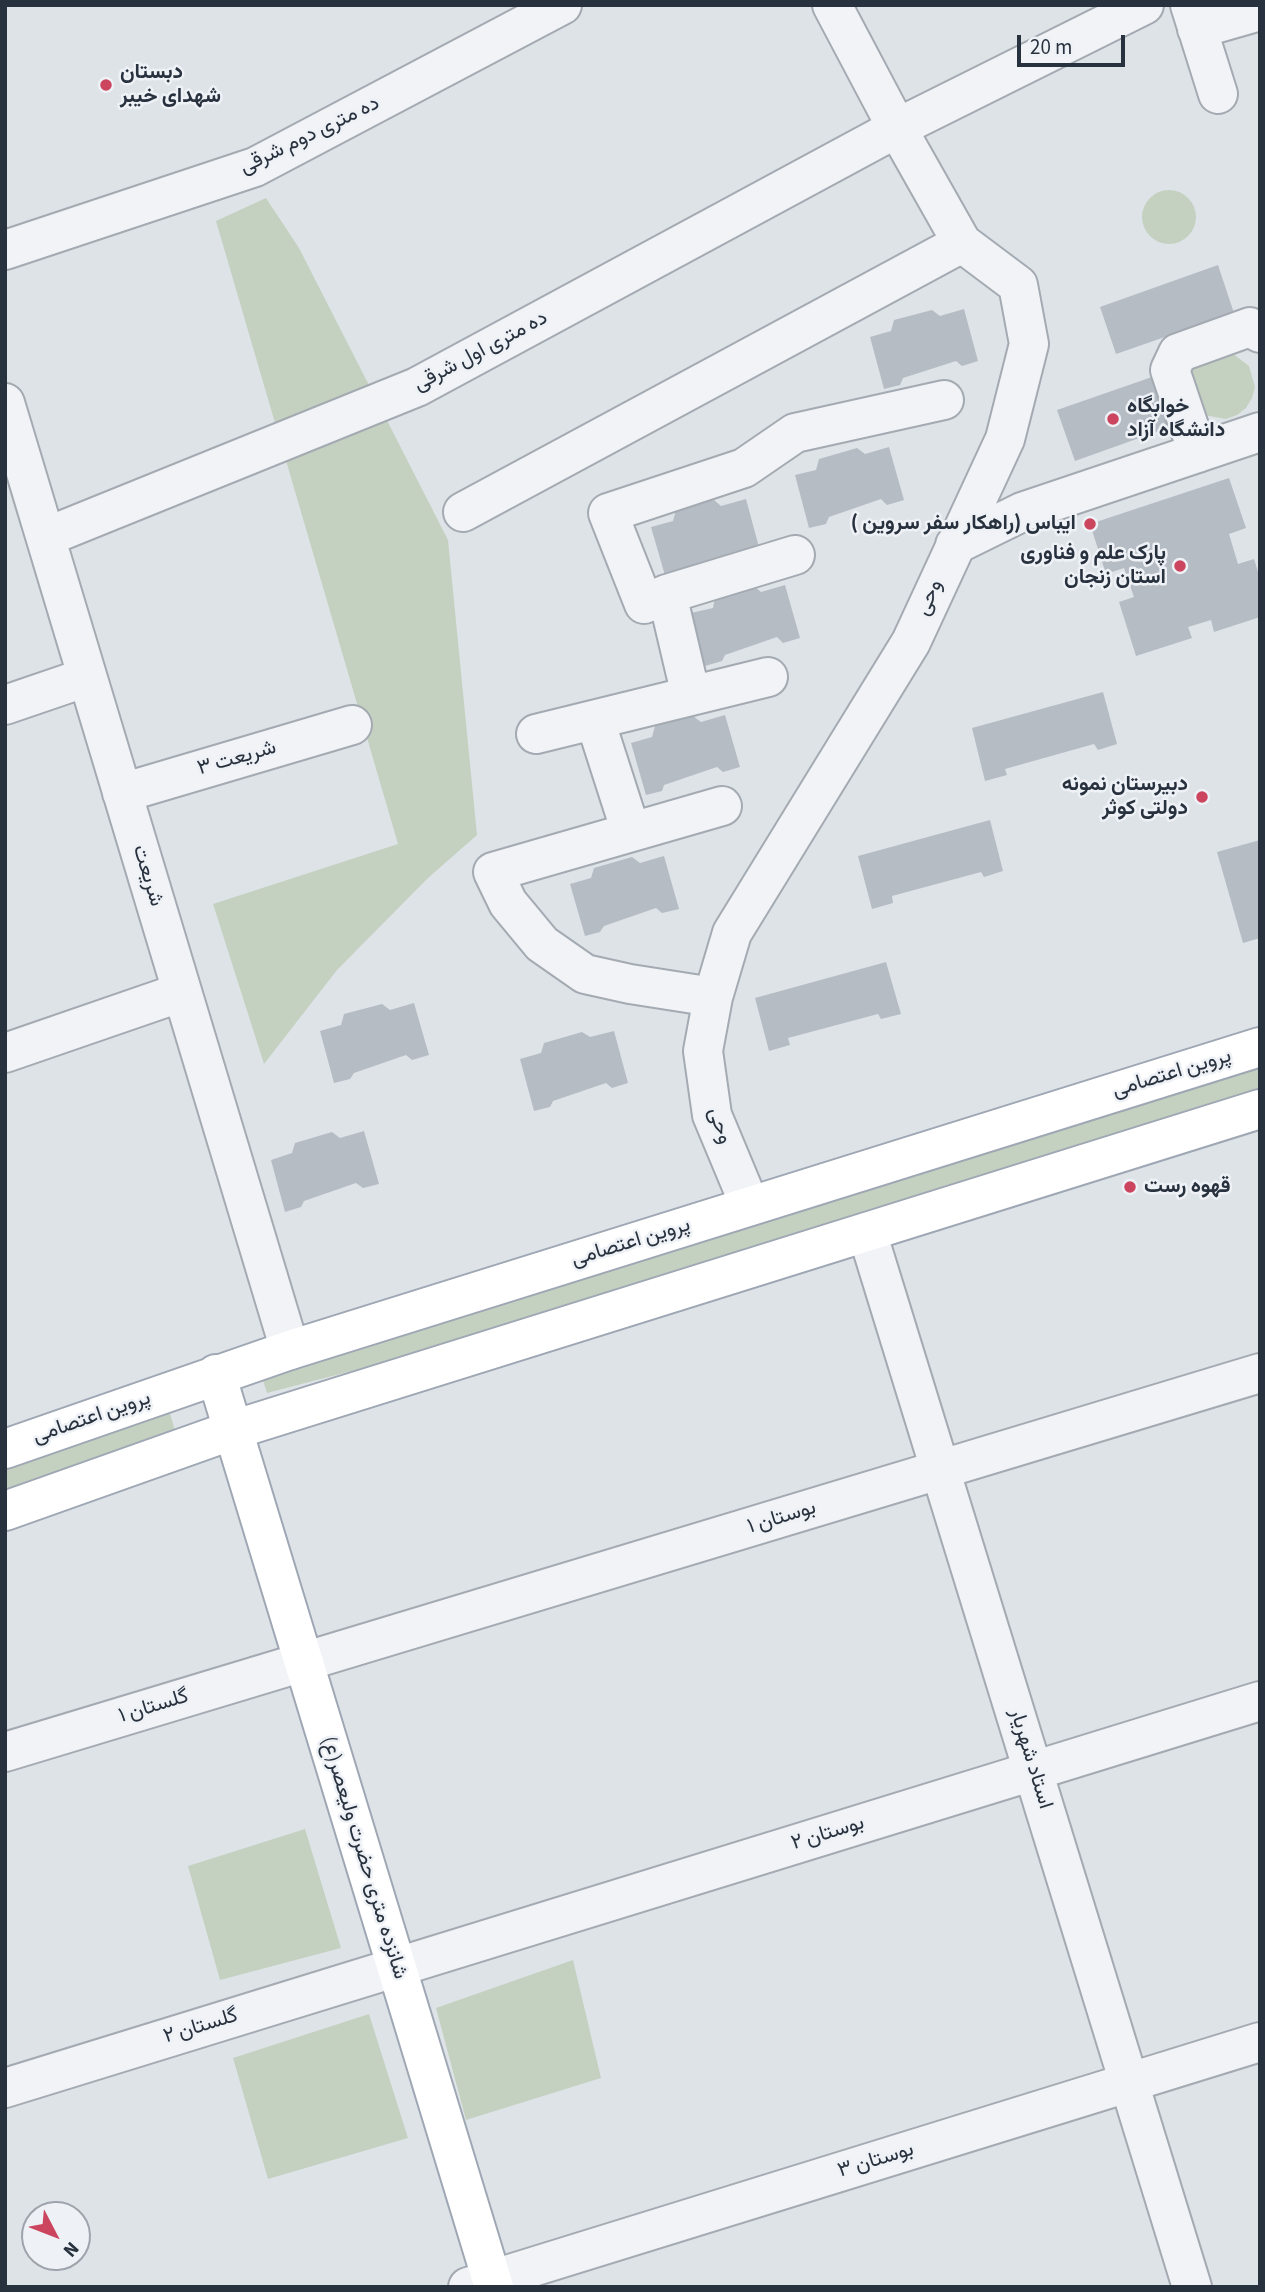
<!DOCTYPE html>
<html>
<head>
<meta charset="utf-8">
<style>
  body { margin:0 }
  #map { position:relative; width:1265px; height:2292px; overflow:hidden; background:#dee3e8; font-family:"Source Sans 3",sans-serif }
  canvas { display:block }
  .frame { position:absolute; inset:0; border:7px solid #28313e; pointer-events:none }
  .north { position:absolute; left:21px; top:2201px; width:70px; height:70px; box-sizing:border-box; background:#eef1f5; border:2px solid #9fa4ac; border-radius:50%; rotate:132deg; font-size:19px; font-weight:700; line-height:28px; text-align:center; color:#28313e }
  .north::after { content:''; display:block; margin:auto; width:24px; height:32px; background:#cc455f; clip-path:polygon(50% 0,100% 100%,50% 72%,0 100%) }
  .scale { position:absolute; left:1017px; top:35px; width:108px; height:32px; box-sizing:border-box; border:4px solid #28313e; border-top:0; padding-left:9px; font-size:21px; line-height:24px; white-space:nowrap; color:#28313e; -webkit-text-stroke:5px #eef1f5; paint-order:stroke }
</style>
</head>
<body>
<div id="map">
<canvas width="1265" height="2292"></canvas>
<div class="frame"></div>
<div class="north">N</div>
<div class="scale">20 m</div>
</div>
<script>
const ctx = document.querySelector('canvas').getContext('2d');
ctx.lineJoin = 'round';
function paint(path, color) { ctx.fillStyle = color; ctx.fill(path, 'evenodd'); }
const toPath = rows => new Path2D(rows.map(r => 'M' + r).join(''));
function stroke(path, color, width, dash) { ctx.strokeStyle = color; ctx.lineWidth = width; ctx.lineCap = dash ? 'butt' : 'round'; ctx.setLineDash(dash || []); ctx.stroke(path); }
function drawText(font, color, halo, rows, align = 'center') {
  ctx.font = font + ' "Source Sans 3",Vazirmatn,sans-serif'; ctx.lineWidth = 5; ctx.setLineDash([]); ctx.textBaseline = 'middle'; ctx.strokeStyle = halo; ctx.fillStyle = color; for (const [text, x, y, turn = 0] of rows) {
    ctx.save(); ctx.translate(x, y); ctx.rotate((+turn || 0) * Math.PI / 180); ctx.textAlign = isNaN(turn) ? turn : align; if (halo) ctx.strokeText(text, 0, 0); ctx.fillText(text, 0, 0); ctx.restore();
  }
}
paint(toPath([
  '1142 217a27 27 0 1 1 54 0a27 27 0 1 1-54 0Z',
  [266,198,299,248,448,540,477,835,428,878,337,970,264,1064,213,904,398,844,216,221],
  [1232,353,1249,366,1255,387,1252,398,1246,408,1237,415,1226,419,1204,415,1188,376,1193,366],
  [1260,1066,1260,1093,867,1210,633,1288,440,1348,267,1393,261,1374],
  [169,1410,175,1431,5,1490,5,1467],
  [305,1829,341,1948,220,1980,188,1866],
  [573,1960,601,2078,466,2120,436,2008],
  [369,2014,408,2138,268,2179,233,2058]
]), '#c5d1c0');
paint(toPath([
  [1218,265,1234,313,1116,354,1100,307],
  [964,309,978,361,962,366,956,361,903,378,900,385,884,389,870,337,891,331,894,320,932,310,940,316],
  [1152,377,1170,427,1075,461,1057,410],
  [889,447,904,500,887,505,881,499,829,517,826,524,809,528,795,475,816,470,819,459,857,448,865,454],
  [1229,478,1246,528,1229,534,1238,564,1254,559,1260,578,1260,617,1214,632,1211,620,1188,627,1192,638,1136,656,1119,602,1134,597,1124,568,1106,574,1090,524],
  [746,499,760,551,744,556,737,551,685,569,666,579,651,527,673,521,676,510,714,500,721,506],
  [785,585,800,638,783,643,777,637,725,655,722,661,705,666,691,613,713,608,715,597,754,586,761,592],
  [1103,692,1117,744,1098,750,1094,744,1005,769,1007,775,985,781,972,728],
  [725,715,740,767,723,772,717,767,664,785,662,791,646,795,631,743,652,737,655,726,693,716,701,722],
  [990,820,1003,871,984,877,981,872,892,896,893,903,872,909,858,856],
  [1260,840,1260,938,1243,943,1217,852],
  [664,856,679,909,662,913,656,908,604,926,600,932,585,936,570,884,591,878,594,868,632,857,640,863],
  [886,962,901,1014,881,1019,878,1014,788,1038,790,1045,769,1051,755,998],
  [414,1003,429,1055,412,1060,406,1055,354,1073,350,1079,334,1083,320,1031,341,1025,344,1014,382,1004,390,1010],
  [614,1031,628,1083,612,1088,606,1083,553,1101,550,1107,534,1111,520,1059,541,1053,544,1043,582,1032,590,1037],
  [364,1131,379,1184,363,1188,356,1183,304,1201,301,1207,285,1212,271,1160,292,1153,295,1143,332,1132,340,1138]
]), '#b6bcc4');
const minor = toPath([
  [1190,5,1218,94],
  [1197,29,1260,11],
  [5,250,255,167,562,5],
  [5,403,290,1350],
  [1198,453,1170,370,1178,353,1250,327,1260,333],
  [463,512,962,243],
  [46,537,417,387,897,128,1144,5],
  [955,545,1022,512,1260,432],
  [795,555,667,594,644,604,608,513,744,468,795,433,944,400],
  [667,594,691,696],
  [5,705,87,677],
  [595,720,631,832],
  [536,734,768,677],
  [122,793,352,725],
  [713,997,630,984,585,974,542,944,508,903,493,872,722,806],
  [5,1053,182,992],
  [750,1206,712,1115,703,1051,713,997,732,933,911,642,1005,439,1029,344,1018,285,962,243,897,128,832,5],
  [867,1232,1192,2287],
  [5,1752,1260,1373],
  [5,2088,1260,1701],
  [468,2287,1260,2042]
]);
const major = toPath([
  [216,1374,494,2287],
  [5,1449,290,1350,1260,1047],
  [5,1511,233,1430,1260,1109]
]);
stroke(minor, '#a4aab2', 42);
stroke(major, '#9ea7b3', 42);
stroke(minor, '#f1f3f6', 38);
stroke(major, '#fff', 38);
for (const [x, y, r, color] of [
  [106,85,7,"#cc455f"],
  [1113,419,7,"#cc455f"],
  [1090,524,7,"#cc455f"],
  [1180,566,7,"#cc455f"],
  [1202,797,7,"#cc455f"],
  [1130,1187,7,"#cc455f"]
]) { const dot = new Path2D(); dot.arc(x, y, r, 0, 2 * Math.PI); ctx.fillStyle = color; ctx.fill(dot); stroke(dot, '#eef1f5', 2.5); }
drawText('bold 21px', '#28313e', '#eef1f5', [
  ["دبستان",120,73],
  ["شهدای خیبر",120,97],
  ["خوابگاه",1127,407],
  ["دانشگاه آزاد",1127,431],
  ["ایباس (راهکار سفر سروین )",1076,524,"right"],
  ["پارک علم و فناوری",1166,554,"right"],
  ["استان زنجان",1166,578,"right"],
  ["دبیرستان نمونه",1188,785,"right"],
  ["دولتی کوثر",1188,809,"right"],
  ["قهوه رست",1144,1187]
], 'left');
drawText('21px', '#28313e', '#eef1f5', [
  ["ده متری دوم شرقی",310,136,-26],
  ["ده متری اول شرقی",481,352,-28],
  ["وحی",930,598,-66],
  ["شریعت ۳",237,759,-16],
  ["شریعت",147,876,73],
  ["پروین اعتصامی",1172,1074,-17],
  ["وحی",719,1126,72],
  ["پروین اعتصامی",631,1243,-17],
  ["پروین اعتصامی",92,1418,-19],
  ["بوستان ۱",782,1518,-17],
  ["گلستان ۱",154,1707,-17],
  ["استاد شهریار",1030,1759,73],
  ["بوستان ۲",828,1834,-17],
  ["شانزده متری حضرت ولیعصر(ع)",363,1858,73],
  ["گلستان ۲",201,2027,-17],
  ["بوستان ۳",876,2161,-17]
]);
</script>
</body>
</html>
